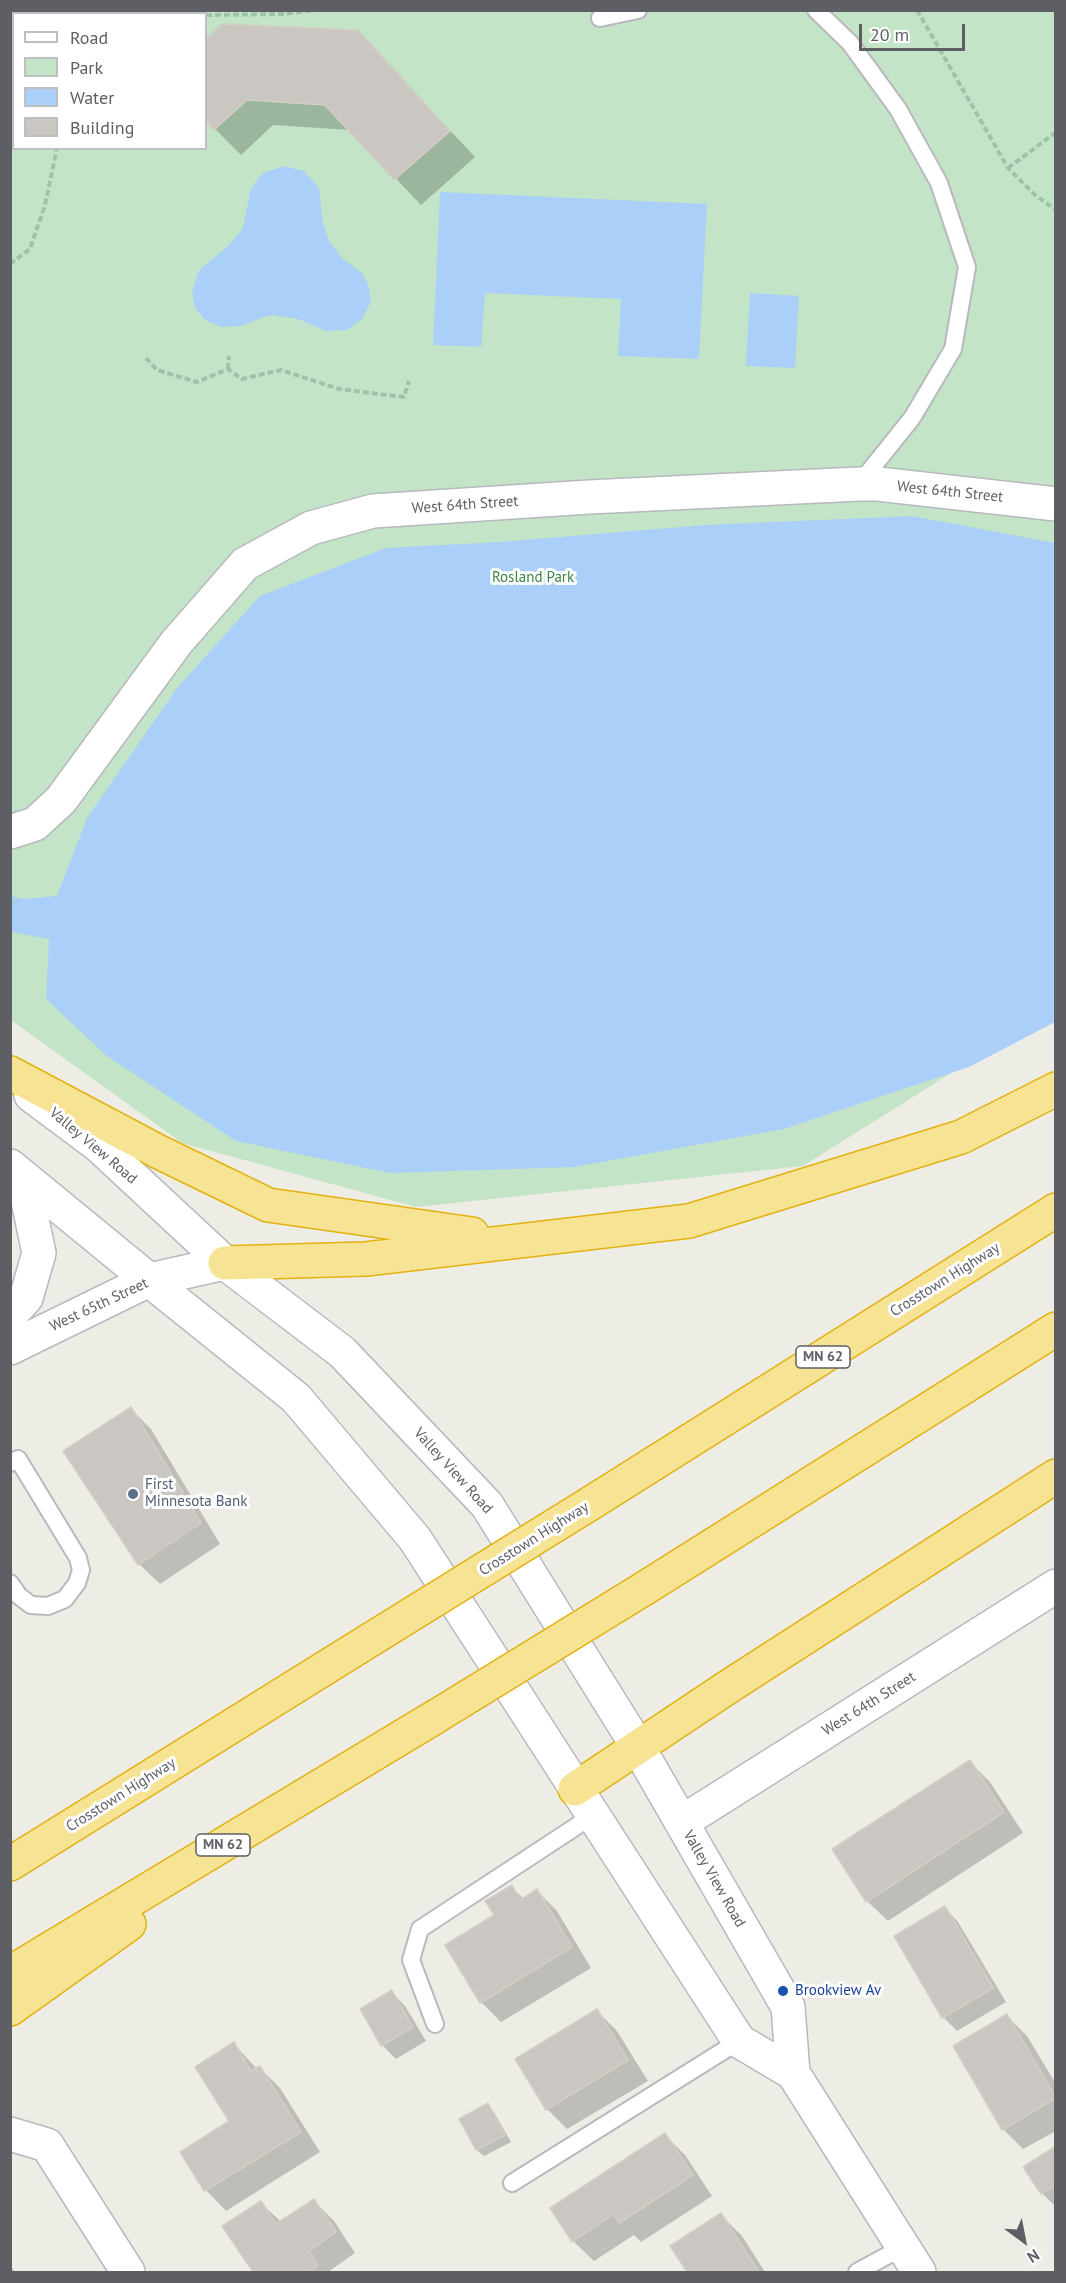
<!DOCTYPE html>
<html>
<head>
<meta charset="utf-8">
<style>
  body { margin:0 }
  #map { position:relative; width:1066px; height:2283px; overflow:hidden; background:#eeede5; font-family:"PT Sans",sans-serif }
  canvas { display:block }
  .frame { position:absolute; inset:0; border:12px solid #5d5f64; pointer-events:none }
  .legend { position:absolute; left:12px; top:12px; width:195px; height:138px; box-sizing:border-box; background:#fff; border:2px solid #bebfc1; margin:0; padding:8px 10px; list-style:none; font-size:18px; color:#5d5f64 }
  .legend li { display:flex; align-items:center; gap:12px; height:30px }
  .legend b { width:30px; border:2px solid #bebfc1 }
  .north { position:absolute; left:994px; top:2211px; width:60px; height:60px; -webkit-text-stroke:4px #fff; paint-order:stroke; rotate:148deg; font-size:16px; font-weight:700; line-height:24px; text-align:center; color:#5d5f64 }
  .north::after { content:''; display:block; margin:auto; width:21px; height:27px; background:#5d5f64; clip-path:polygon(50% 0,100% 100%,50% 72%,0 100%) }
  .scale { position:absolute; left:859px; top:24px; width:106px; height:27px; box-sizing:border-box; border:3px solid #5d5f64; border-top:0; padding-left:8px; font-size:18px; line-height:21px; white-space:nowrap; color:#5d5f64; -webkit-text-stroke:4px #fff; paint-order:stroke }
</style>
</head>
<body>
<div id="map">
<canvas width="1066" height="2283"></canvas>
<div class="frame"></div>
<ul class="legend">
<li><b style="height:8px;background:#fff"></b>Road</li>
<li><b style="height:16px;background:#c3e4c6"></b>Park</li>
<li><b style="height:16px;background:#aad0f9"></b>Water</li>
<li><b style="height:16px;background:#cac7c2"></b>Building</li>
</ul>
<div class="north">N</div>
<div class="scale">20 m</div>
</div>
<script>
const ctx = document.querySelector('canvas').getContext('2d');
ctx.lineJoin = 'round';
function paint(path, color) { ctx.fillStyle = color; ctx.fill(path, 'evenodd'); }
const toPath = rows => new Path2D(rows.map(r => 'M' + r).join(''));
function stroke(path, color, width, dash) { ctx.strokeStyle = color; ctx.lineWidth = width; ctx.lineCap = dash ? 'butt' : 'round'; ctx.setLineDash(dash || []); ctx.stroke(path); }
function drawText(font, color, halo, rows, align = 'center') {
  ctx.font = font + ' "PT Sans",sans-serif'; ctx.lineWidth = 6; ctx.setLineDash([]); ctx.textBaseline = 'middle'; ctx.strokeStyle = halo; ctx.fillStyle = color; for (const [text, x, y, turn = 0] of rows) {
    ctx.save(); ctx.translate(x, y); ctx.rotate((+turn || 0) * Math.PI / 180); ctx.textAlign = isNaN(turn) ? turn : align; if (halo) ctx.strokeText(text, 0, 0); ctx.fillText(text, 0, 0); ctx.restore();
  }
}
paint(toPath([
  [11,11,1055,11,1055,1008,803,1166,416,1207,182,1143,11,1020],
  [14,14,206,14,206,148,14,148]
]), '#c3e4c6');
paint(toPath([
  [285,166,304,171,315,183,319,189,323,223,328,239,342,258,363,274,368,284,371,298,369,306,362,319,347,330,326,331,298,319,273,315,264,317,241,326,221,327,205,320,195,307,192,293,199,270,226,248,241,231,244,223,250,192,258,179,263,173],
  [440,192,707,204,699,359,618,356,621,299,485,293,481,347,433,345],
  [750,293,799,296,795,368,746,366],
  [912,516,1055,543,1055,1022,969,1067,784,1129,574,1167,390,1173,236,1141,107,1056,46,999,49,939,11,932,11,896,23,899,57,896,87,818,177,688,260,596,386,548,499,542,706,525]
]), '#aad0f9');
paint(toPath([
  [222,25,357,31,475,157,421,205,350,130,273,125,241,155,206,120,206,41],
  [131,1409,151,1429,220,1544,160,1584,139,1564],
  [970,1762,990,1782,1023,1833,888,1921,867,1901],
  [511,1887,524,1899,537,1891,557,1911,591,1968,501,2022,481,2002,496,1916],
  [945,1908,958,1922,1006,2002,957,2031,943,2017],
  [392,1992,405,2006,426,2041,396,2059,382,2045],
  [597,2011,617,2031,648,2081,567,2129,547,2109],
  [1007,2016,1027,2036,1056,2084,1056,2131,1023,2149,1003,2129],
  [234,2044,257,2069,259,2067,280,2088,320,2152,226,2211,206,2190,182,2152,231,2122],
  [487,2105,494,2112,511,2142,484,2156,477,2150,461,2120],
  [665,2135,685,2155,712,2196,641,2242,634,2235,594,2261,573,2241],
  [1056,2147,1056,2207,1042,2193,1025,2168],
  [314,2201,334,2221,355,2253,328,2272,254,2272,224,2227,261,2203,281,2222],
  [721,2215,742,2236,765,2272,689,2272,672,2246],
  [10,2265,15,2272,10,2272]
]), '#0003');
const building = toPath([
  [222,24,358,30,450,131,394,180,325,105,247,100,214,130,206,122,206,39,222,24],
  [131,1407,201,1523,138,1565,63,1451,131,1407],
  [970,1760,1004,1812,866,1902,832,1849,970,1760],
  [512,1885,520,1900,537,1889,572,1947,480,2003,445,1945,494,1915,485,1901,512,1885],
  [945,1906,993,1988,942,2018,894,1936,945,1906],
  [392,1990,413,2027,381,2046,360,2009,392,1990],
  [597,2009,628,2060,546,2110,515,2059,597,2009],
  [1007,2014,1056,2098,1002,2130,953,2046,1007,2014],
  [234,2042,251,2071,260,2066,301,2132,204,2191,180,2152,229,2121,195,2067,234,2042],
  [488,2103,505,2135,476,2150,459,2119,488,2103],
  [665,2133,693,2175,619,2223,614,2214,572,2242,550,2208,665,2133],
  [1056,2146,1056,2192,1052,2187,1041,2194,1023,2167,1056,2146],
  [314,2199,336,2232,309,2251,318,2266,307,2272,253,2272,222,2226,261,2201,276,2224,314,2199],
  [721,2213,759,2272,687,2272,670,2246,721,2213]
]);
paint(building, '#cac7c2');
stroke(building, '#d2cfc3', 1.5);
const service = toPath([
  [816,10,850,43,898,109,939,183,967,267,953,349,912,418,859,484],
  [600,18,638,10],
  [10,1463,18,1459,78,1558,81,1570,77,1583,65,1599,48,1606,31,1605,19,1596,10,1583],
  [435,2024,411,1960,420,1929,592,1816],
  [512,2183,739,2041],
  [857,2272,903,2247]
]);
const minor = toPath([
  [10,832,35,824,61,800,176,643,245,564,311,528,373,511,589,497,859,484,878,484,1056,504],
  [682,1822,1056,1586],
  [10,2134,47,2145,128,2272]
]);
const tertiary = toPath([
  [225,1263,342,1352,487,1505,638,1747,788,2007,793,2073],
  [10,1315,26,1298,39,1253,23,1177],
  [10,1348,149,1280,296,1398,415,1539,739,2041,793,2073,919,2272]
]);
const secondary = toPath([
  [31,1095,98,1145,225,1263],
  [10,1166,149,1280,225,1263]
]);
const motorway = toPath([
  [10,1073,157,1151,268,1205,472,1234],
  [225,1263,366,1259,689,1221,961,1137,1056,1089],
  [591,1503,1056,1210],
  [645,1588,1056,1329],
  [575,1789,731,1685,1056,1476],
  [10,1864,378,1635],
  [10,1973,435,1717],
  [10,2009,129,1924]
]);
stroke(service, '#b7b9be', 20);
stroke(minor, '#b7b9be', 36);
stroke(tertiary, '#b7b9be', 36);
stroke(secondary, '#b8bac0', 36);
stroke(motorway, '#e3b110', 36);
stroke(toPath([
  [917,10,1008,168,1035,195,1056,210],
  [206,15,284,14,316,10],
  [1008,168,1055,133],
  [10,264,30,249,45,205,57,148],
  [146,358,157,370,197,382,228,369,242,379,281,370,339,389,404,397,409,381],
  [228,369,229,356]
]), '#9dc4ab', 4, [6, 3]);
stroke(service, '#fff', 16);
stroke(minor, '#fff', 33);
stroke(tertiary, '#fff', 33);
stroke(secondary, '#fff', 33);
stroke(motorway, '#f6e494', 33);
const motorwayBridge = toPath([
  [378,1635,591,1503],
  [435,1717,645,1588]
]);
stroke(motorwayBridge, '#e3b110', 36, []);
stroke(motorwayBridge, '#f6e494', 33);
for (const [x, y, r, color] of [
  [133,1494,6,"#5c6f8a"],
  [783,1991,6,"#1a4fb4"]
]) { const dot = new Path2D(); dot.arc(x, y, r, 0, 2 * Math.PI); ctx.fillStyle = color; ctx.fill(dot); stroke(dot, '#fff', 2); }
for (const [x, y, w] of [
  [823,1357,54],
  [223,1845,54]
]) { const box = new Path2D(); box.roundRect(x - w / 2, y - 11, w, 22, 4.5); ctx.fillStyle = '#fff'; ctx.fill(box); stroke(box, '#5d5f64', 1.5); }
drawText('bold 14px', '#5d5f64', null, [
  ["MN 62",823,1357],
  ["MN 62",223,1845]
]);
drawText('15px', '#5d5f64', '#fff', [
  ["West 64th Street",950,492,6],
  ["West 64th Street",465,505,-4],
  ["Valley View Road",93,1146,40],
  ["Crosstown Highway",945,1280,-32],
  ["West 65th Street",99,1305,-25],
  ["Valley View Road",453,1471,48],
  ["Crosstown Highway",534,1539,-32],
  ["West 64th Street",869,1704,-32],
  ["Crosstown Highway",121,1795,-32],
  ["Valley View Road",714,1879,60]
]);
drawText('15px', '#3c8445', '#fff', [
  ["Rosland Park",533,578]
]);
drawText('15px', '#4e5e75', '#fff', [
  ["First",145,1485],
  ["Minnesota Bank",145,1502]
], 'left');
drawText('15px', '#164399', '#fff', [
  ["Brookview Av",795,1991]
], 'left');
</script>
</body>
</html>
